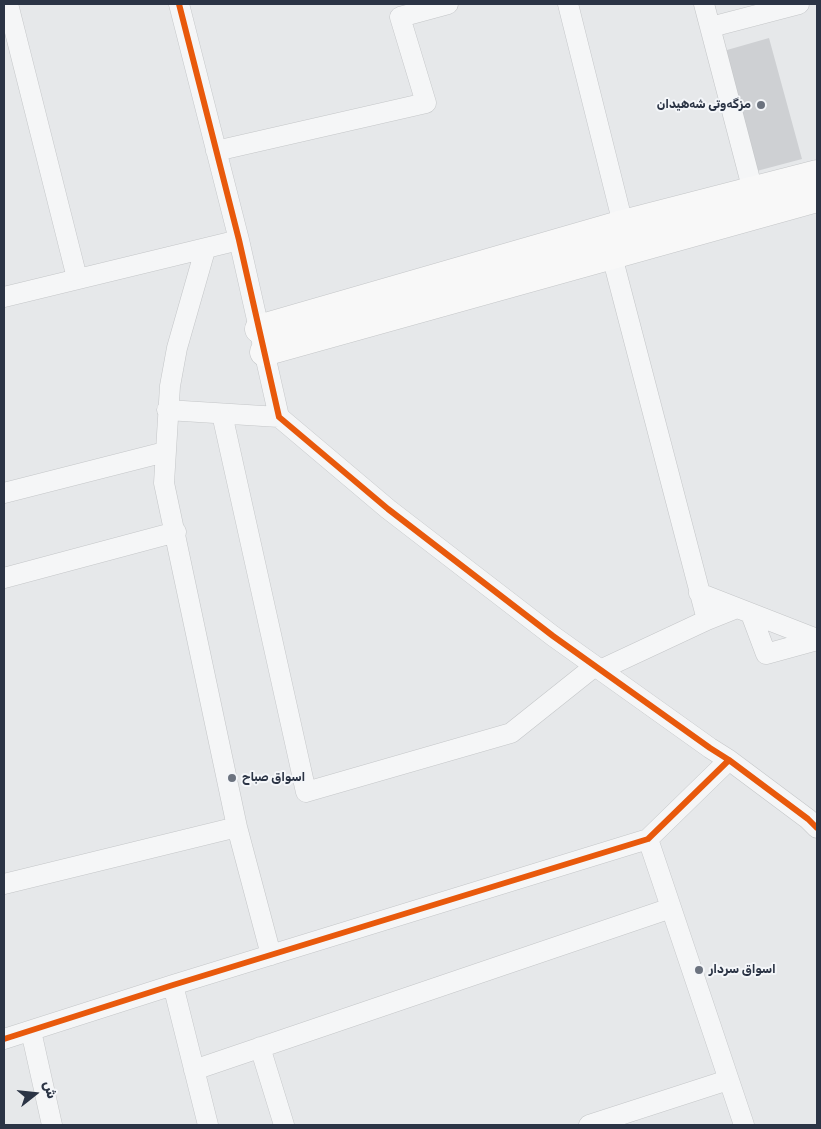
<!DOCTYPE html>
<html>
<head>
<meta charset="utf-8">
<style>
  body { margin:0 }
  #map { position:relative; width:821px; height:1129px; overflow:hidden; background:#e6e8ea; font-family:Rubik,Vazirmatn,sans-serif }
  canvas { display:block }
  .frame { position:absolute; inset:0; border:5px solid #2b3445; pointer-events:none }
  .north { position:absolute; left:10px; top:1069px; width:50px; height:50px; -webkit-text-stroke:4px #f4f6f9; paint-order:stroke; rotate:74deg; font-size:14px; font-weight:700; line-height:20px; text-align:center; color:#2b3445 }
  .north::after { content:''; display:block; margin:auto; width:18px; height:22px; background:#2b3445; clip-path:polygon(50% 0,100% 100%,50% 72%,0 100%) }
</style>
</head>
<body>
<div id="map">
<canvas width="821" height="1129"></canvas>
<div class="frame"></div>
<div class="north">ش</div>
</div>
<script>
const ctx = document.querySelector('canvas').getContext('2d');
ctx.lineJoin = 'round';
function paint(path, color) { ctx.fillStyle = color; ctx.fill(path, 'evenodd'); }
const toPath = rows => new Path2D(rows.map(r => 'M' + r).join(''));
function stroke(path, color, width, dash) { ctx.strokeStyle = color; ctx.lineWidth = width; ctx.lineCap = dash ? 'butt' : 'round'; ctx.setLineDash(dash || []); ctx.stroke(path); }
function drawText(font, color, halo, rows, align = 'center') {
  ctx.font = font + ' Rubik,Vazirmatn,sans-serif'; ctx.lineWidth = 4; ctx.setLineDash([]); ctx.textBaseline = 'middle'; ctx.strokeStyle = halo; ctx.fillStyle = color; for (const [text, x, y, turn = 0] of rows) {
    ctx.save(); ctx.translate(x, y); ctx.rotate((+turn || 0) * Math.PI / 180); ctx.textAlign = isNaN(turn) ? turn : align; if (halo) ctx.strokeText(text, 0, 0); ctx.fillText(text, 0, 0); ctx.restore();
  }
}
paint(toPath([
  [769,38,802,159,753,172,720,52]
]), '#ced0d3');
const street = toPath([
  [8,4,77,278],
  [179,4,239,240,279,417,388,509,553,636,710,748,729,760,808,819,817,828],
  [568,4,623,224],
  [704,4,753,191],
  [711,27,799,4],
  [216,151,426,103,400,17,448,4],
  [205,250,177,348,170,386,164,483,237,827,271,955],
  [612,256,707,620],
  [4,297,239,240],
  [167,410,279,417],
  [222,414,306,792,511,733,595,666],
  [4,493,165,452],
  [4,578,176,532],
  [699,593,817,639],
  [751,614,766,654,817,640],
  [600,670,707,620,737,608],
  [648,839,744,1125],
  [4,884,237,827],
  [173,985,208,1125],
  [31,1031,52,1125],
  [4,1039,173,985,648,839,729,760],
  [260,1047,284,1125],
  [194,1070,671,908],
  [589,1125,728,1080]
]);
const secondary = toPath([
  [259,329,623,224,817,174],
  [264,352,817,198]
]);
stroke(street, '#c4c6c8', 21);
stroke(secondary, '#c4c6c8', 29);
stroke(street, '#f5f6f7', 20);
stroke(secondary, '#f8f8f8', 28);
stroke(toPath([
  [179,4,239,240,279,417,388,509,553,636,710,748,729,760,808,819,817,828],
  [4,1039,173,985,648,839,729,760]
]), '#e8590c', 6);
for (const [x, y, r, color] of [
  [761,105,5,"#6c737f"],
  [232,778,5,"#6c737f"],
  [699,970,5,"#6c737f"]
]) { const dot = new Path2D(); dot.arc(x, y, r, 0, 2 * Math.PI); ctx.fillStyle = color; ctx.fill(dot); stroke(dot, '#f4f6f9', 2); }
drawText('bold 12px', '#2b3445', '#f4f6f9', [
  ["مزگەوتی شەهیدان",751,105,"right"],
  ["اسواق صباح",242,778],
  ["اسواق سردار",709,970]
], 'left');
</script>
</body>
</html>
